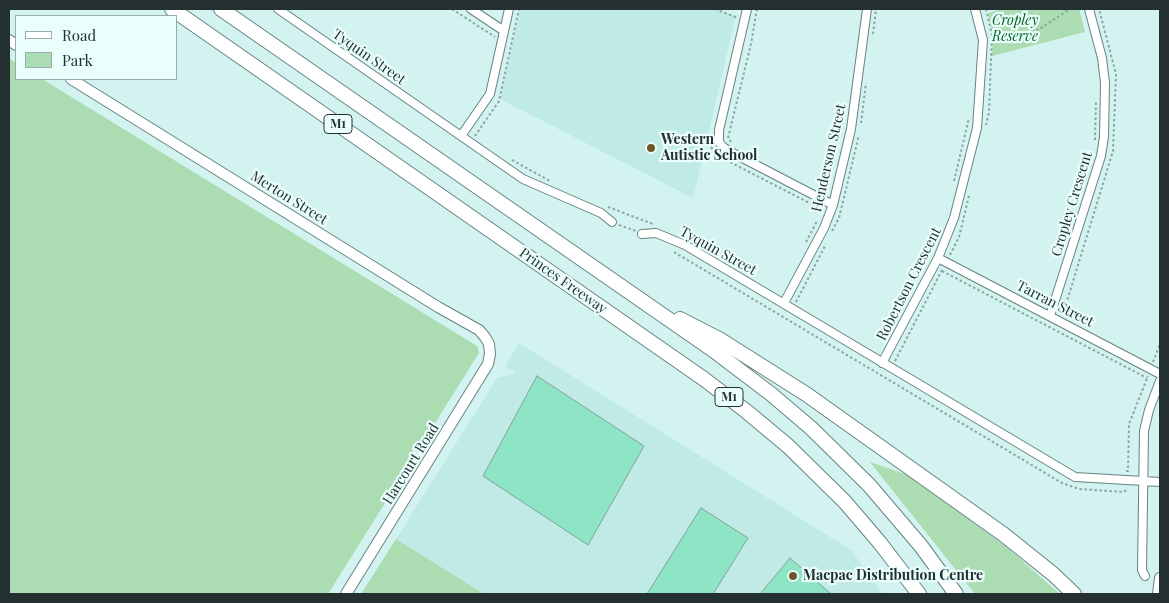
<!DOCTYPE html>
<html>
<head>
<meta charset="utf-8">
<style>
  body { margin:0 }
  #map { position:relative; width:1169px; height:603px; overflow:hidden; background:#d3f3f0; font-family:"Playfair Display",serif }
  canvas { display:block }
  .frame { position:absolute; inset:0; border:10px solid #23302f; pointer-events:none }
  .legend { position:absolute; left:15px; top:15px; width:162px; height:65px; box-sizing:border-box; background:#eafefc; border:1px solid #9aacaa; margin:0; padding:6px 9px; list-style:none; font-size:15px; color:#23302f }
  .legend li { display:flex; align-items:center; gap:10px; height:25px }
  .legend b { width:25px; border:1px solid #9aacaa }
</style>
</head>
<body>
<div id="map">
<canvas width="1169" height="603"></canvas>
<div class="frame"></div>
<ul class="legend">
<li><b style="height:6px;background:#fff"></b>Road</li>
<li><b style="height:14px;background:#acdcb1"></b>Park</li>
</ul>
</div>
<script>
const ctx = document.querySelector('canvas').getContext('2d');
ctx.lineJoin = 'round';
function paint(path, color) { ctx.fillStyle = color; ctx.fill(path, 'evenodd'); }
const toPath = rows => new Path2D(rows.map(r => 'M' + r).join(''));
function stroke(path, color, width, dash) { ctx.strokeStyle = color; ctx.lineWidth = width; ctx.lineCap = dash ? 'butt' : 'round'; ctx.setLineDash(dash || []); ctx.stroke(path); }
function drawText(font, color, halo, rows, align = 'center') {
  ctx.font = font + ' "Playfair Display",serif'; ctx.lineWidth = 4.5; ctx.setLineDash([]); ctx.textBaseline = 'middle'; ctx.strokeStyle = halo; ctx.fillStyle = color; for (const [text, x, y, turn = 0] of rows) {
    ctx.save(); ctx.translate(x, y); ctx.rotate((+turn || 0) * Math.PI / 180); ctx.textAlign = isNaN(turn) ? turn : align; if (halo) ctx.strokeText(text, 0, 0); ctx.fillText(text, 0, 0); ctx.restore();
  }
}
paint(toPath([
  [520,9,715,9,736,16,693,198,500,99],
  [519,343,851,550,883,594,484,594,396,539,497,378,516,373,505,366]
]), '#c0eae6');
paint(toPath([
  [1002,9,1079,9,1085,32,992,56,993,35,988,13],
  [9,58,16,63,16,79,42,79,477,346,479,353,328,594,9,594],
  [870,462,905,474,953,508,1004,545,1060,594,975,594],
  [396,539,484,594,361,594]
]), '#acdcb1');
const building = toPath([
  [537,376,644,446,588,545,483,476,537,376],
  [701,508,748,538,713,594,647,594,701,508],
  [790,558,831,594,760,594,790,558]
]);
paint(building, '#8de5c5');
stroke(building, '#87a297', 1);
const street = toPath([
  [278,9,523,179,601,213,612,222],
  [471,9,504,31],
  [747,9,719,130,719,142,723,147,729,151,833,205],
  [461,136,490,94,509,9],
  [642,234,656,233,685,245,1075,477,1160,482],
  [938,258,1160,374],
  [784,303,824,228,833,205,851,129,867,9],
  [1050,316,1101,156,1104,137,1105,83,1102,58,1089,9],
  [882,363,938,258,954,218,977,128,983,40,975,9],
  [1145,576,1142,570,1144,431,1149,410,1160,381]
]);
const secondary = toPath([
  [9,40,16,45],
  [71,79,438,307,479,330,485,337,489,344,490,354,488,364,346,594],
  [1158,594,1160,578]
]);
const highway = toPath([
  [172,9,704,379,746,411,788,446,845,502,880,543,919,594],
  [221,9,713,350,771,394,811,428,869,485,921,546,956,594],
  [680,319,719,339,806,394,1003,534,1053,574,1074,594]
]);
stroke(street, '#658381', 10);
stroke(secondary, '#658381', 12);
stroke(highway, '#658381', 16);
stroke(toPath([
  [452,9,495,37],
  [715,9,738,18],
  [986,9,992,35,989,112,986,125],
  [873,34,876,9],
  [992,35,1014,36,1033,33,1070,9],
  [861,123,866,83],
  [475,136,499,101,519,9],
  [1095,140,1096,100],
  [731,142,728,138,751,44,757,9],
  [711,147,716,154,722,158,823,210],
  [512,160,550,181],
  [954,181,969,118],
  [826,192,843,120],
  [608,207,653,224],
  [619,225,636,231],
  [832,231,839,218,859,135],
  [806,242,817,221],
  [674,252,1062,483,1079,489,1124,492,1128,488],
  [950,255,959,237,969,196],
  [942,271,1147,378],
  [796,302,826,244],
  [1063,314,1113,151,1116,74,1099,9],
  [895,361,942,270],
  [1153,362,1160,344],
  [1126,471,1128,471,1129,424,1148,376]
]), '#8ca4a2', 2, [2.5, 2.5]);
stroke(street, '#fff', 8);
stroke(secondary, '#fff', 10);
stroke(highway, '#fff', 14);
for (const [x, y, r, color] of [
  [651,148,5,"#6d5727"],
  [793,576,5,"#6d5727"]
]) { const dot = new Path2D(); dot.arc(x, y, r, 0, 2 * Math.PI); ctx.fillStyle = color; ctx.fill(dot); stroke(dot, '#eafefc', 2); }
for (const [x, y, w] of [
  [338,124,28],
  [729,397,28]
]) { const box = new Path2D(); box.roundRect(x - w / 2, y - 9.5, w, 19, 4); ctx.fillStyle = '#eafefc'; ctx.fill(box); stroke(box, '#23302f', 1); }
drawText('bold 12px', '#23302f', null, [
  ["M1",338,124],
  ["M1",729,397]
]);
drawText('italic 14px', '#036423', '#eafefc', [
  ["Cropley",1015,21],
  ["Reserve",1015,37]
]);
drawText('14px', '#23302f', '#eafefc', [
  ["Tyquin Street",369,57,35],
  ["Henderson Street",829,158,-77],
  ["Merton Street",289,198,32],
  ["Cropley Crescent",1072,204,-73],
  ["Tyquin Street",718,251,29],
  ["Princes Freeway",563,281,35],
  ["Robertson Crescent",909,284,-63],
  ["Tarran Street",1055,304,27],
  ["Harcourt Road",411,464,-58]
]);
drawText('bold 14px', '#23302f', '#eafefc', [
  ["Western",661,140],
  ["Autistic School",661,156],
  ["Macpac Distribution Centre",803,576]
], 'left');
</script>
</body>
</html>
